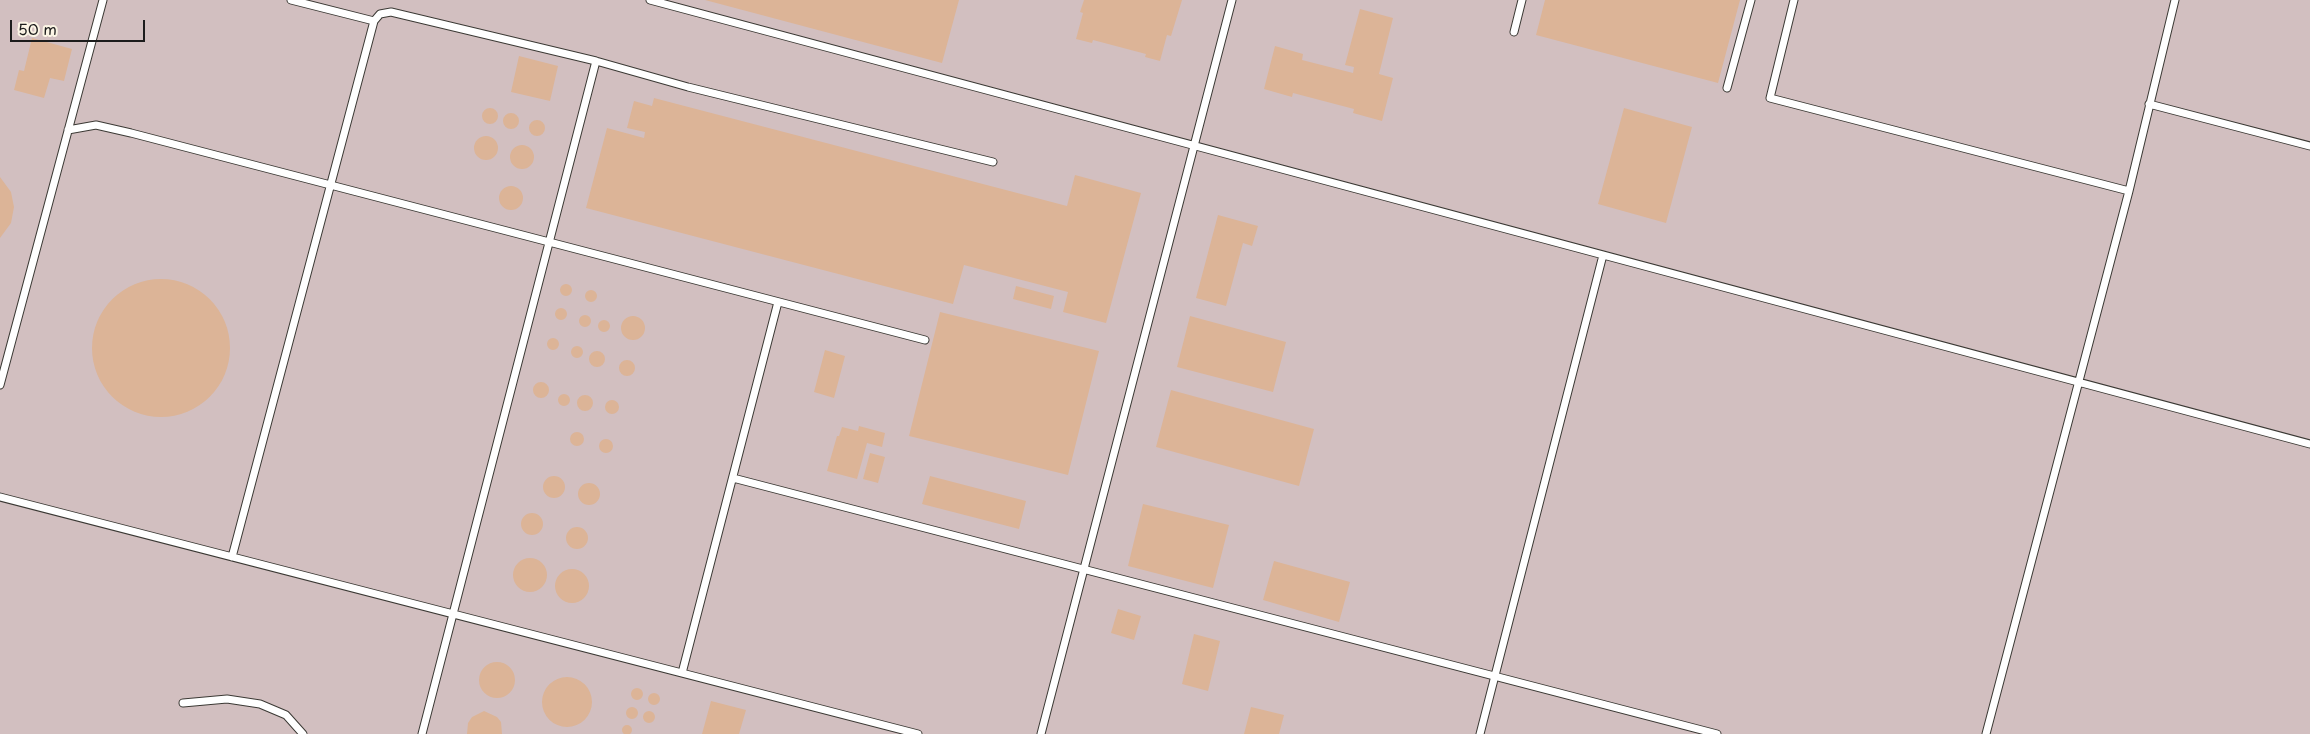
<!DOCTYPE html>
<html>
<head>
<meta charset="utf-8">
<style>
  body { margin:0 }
  #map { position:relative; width:2310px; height:734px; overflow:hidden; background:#ebe0bc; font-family:"Playpen Sans",sans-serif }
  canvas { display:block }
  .scale { position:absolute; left:10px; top:20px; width:135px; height:22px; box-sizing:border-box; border:2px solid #1c1c1c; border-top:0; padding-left:6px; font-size:15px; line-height:18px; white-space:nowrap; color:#1c1c1c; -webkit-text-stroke:4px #fcf5e5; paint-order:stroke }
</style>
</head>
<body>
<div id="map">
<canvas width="2310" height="734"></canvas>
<div class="scale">50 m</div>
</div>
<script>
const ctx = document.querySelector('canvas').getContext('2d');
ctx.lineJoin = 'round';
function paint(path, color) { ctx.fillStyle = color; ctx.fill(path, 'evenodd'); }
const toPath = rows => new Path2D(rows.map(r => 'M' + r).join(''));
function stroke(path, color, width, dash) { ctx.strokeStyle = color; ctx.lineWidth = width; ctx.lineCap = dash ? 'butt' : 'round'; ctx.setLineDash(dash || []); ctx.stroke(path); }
paint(toPath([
  [0,0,2310,0,2310,734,0,734]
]), '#d2bfc0');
paint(toPath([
  [705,0,959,0,942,63],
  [1084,0,1182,0,1171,36,1167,35,1160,61,1145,57,1146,54,1093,40,1092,43,1076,39,1083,13,1080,12],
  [1545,0,1740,0,1718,83,1536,35],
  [1360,9,1393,18,1379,74,1393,78,1382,121,1353,113,1354,109,1293,93,1292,97,1264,89,1275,46,1303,54,1302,60,1353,73,1354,67,1345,65],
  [32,38,72,49,64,81,50,78,44,98,14,90,19,70,24,71],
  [519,56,558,66,550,101,511,92],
  [654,98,1067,206,1075,175,1141,193,1106,323,1063,312,1068,292,964,265,953,304,586,208,607,128,644,138,645,132,627,128,634,101,652,106],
  '482 116a8 8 0 1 1 16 0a8 8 0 1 1-16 0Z',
  [1624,108,1692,127,1666,223,1598,204],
  '503 121a8 8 0 1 1 16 0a8 8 0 1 1-16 0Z',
  '529 128a8 8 0 1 1 16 0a8 8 0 1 1-16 0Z',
  '474 148a12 12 0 1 1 24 0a12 12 0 1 1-24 0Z',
  '510 157a12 12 0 1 1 24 0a12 12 0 1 1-24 0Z',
  [0,177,11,192,14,207,11,223,0,238],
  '499 198a12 12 0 1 1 24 0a12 12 0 1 1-24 0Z',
  [1218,215,1258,226,1252,246,1243,243,1226,306,1196,298],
  '92 348a69 69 0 1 1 138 0a69 69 0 1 1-138 0Z',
  '560 290a6 6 0 1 1 12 0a6 6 0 1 1-12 0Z',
  [1016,286,1054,296,1051,309,1013,299],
  '585 296a6 6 0 1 1 12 0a6 6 0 1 1-12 0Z',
  '555 314a6 6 0 1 1 12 0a6 6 0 1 1-12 0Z',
  [940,312,1099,351,1068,475,909,436],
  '579 321a6 6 0 1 1 12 0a6 6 0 1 1-12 0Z',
  '621 328a12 12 0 1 1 24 0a12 12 0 1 1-24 0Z',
  [1190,316,1286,342,1273,392,1177,367],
  '598 326a6 6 0 1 1 12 0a6 6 0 1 1-12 0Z',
  '547 344a6 6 0 1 1 12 0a6 6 0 1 1-12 0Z',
  '571 352a6 6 0 1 1 12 0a6 6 0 1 1-12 0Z',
  [825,350,845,356,834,398,814,392],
  '589 359a8 8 0 1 1 16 0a8 8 0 1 1-16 0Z',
  '619 368a8 8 0 1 1 16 0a8 8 0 1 1-16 0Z',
  '533 390a8 8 0 1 1 16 0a8 8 0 1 1-16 0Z',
  [1171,390,1314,429,1299,486,1156,447],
  '558 400a6 6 0 1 1 12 0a6 6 0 1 1-12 0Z',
  '577 403a8 8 0 1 1 16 0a8 8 0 1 1-16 0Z',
  '605 407a7 7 0 1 1 14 0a7 7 0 1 1-14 0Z',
  [859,426,885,433,882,447,867,443,857,479,827,471,837,436,839,436,842,427,858,431],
  '570 439a7 7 0 1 1 14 0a7 7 0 1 1-14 0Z',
  '599 446a7 7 0 1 1 14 0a7 7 0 1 1-14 0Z',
  [870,453,885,457,878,483,863,479],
  '543 487a11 11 0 1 1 22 0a11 11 0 1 1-22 0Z',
  [930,476,1026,501,1019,529,922,504],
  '578 494a11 11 0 1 1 22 0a11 11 0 1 1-22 0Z',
  [1143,504,1229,525,1213,588,1128,566],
  '521 524a11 11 0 1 1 22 0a11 11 0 1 1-22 0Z',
  '566 538a11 11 0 1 1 22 0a11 11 0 1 1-22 0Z',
  '513 575a17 17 0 1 1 34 0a17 17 0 1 1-34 0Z',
  [1274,561,1350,582,1339,622,1263,600],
  '555 586a17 17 0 1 1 34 0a17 17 0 1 1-34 0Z',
  [1118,609,1141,616,1134,640,1111,633],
  [1194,634,1220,641,1208,691,1182,684],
  '479 680a18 18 0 1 1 36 0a18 18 0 1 1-36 0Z',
  '542 702a25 25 0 1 1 50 0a25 25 0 1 1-50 0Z',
  '631 694a6 6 0 1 1 12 0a6 6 0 1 1-12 0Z',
  '648 699a6 6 0 1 1 12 0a6 6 0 1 1-12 0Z',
  [711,701,746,710,739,734,702,734],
  [1251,707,1284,715,1279,734,1244,734],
  '626 713a6 6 0 1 1 12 0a6 6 0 1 1-12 0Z',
  [484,711,497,717,501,722,502,734,467,734,468,723,472,717],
  '643 717a6 6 0 1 1 12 0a6 6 0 1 1-12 0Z',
  '622 730a5 5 0 1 1 10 0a5 5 0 1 1-10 0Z'
]), '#dcb497');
const service = toPath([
  [291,0,374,21],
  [650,0,2310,444],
  [1794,0,1770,98,2129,191],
  [1514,32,1522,0],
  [1727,88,1751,0],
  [2149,104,2310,146],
  [68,130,96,125,131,133,925,340],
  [0,385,103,0],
  [733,478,1717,734],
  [0,497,918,734],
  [232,557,374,21,380,14,391,12,596,61,688,87,993,162],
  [682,673,778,302],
  [183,703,227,699,260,704,286,715,303,734],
  [422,734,596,61],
  [1041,734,1232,0],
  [1480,734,1603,255],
  [1986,734,2129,191,2175,0]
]);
stroke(service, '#3b3934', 9);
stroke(service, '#fff', 7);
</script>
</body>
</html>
